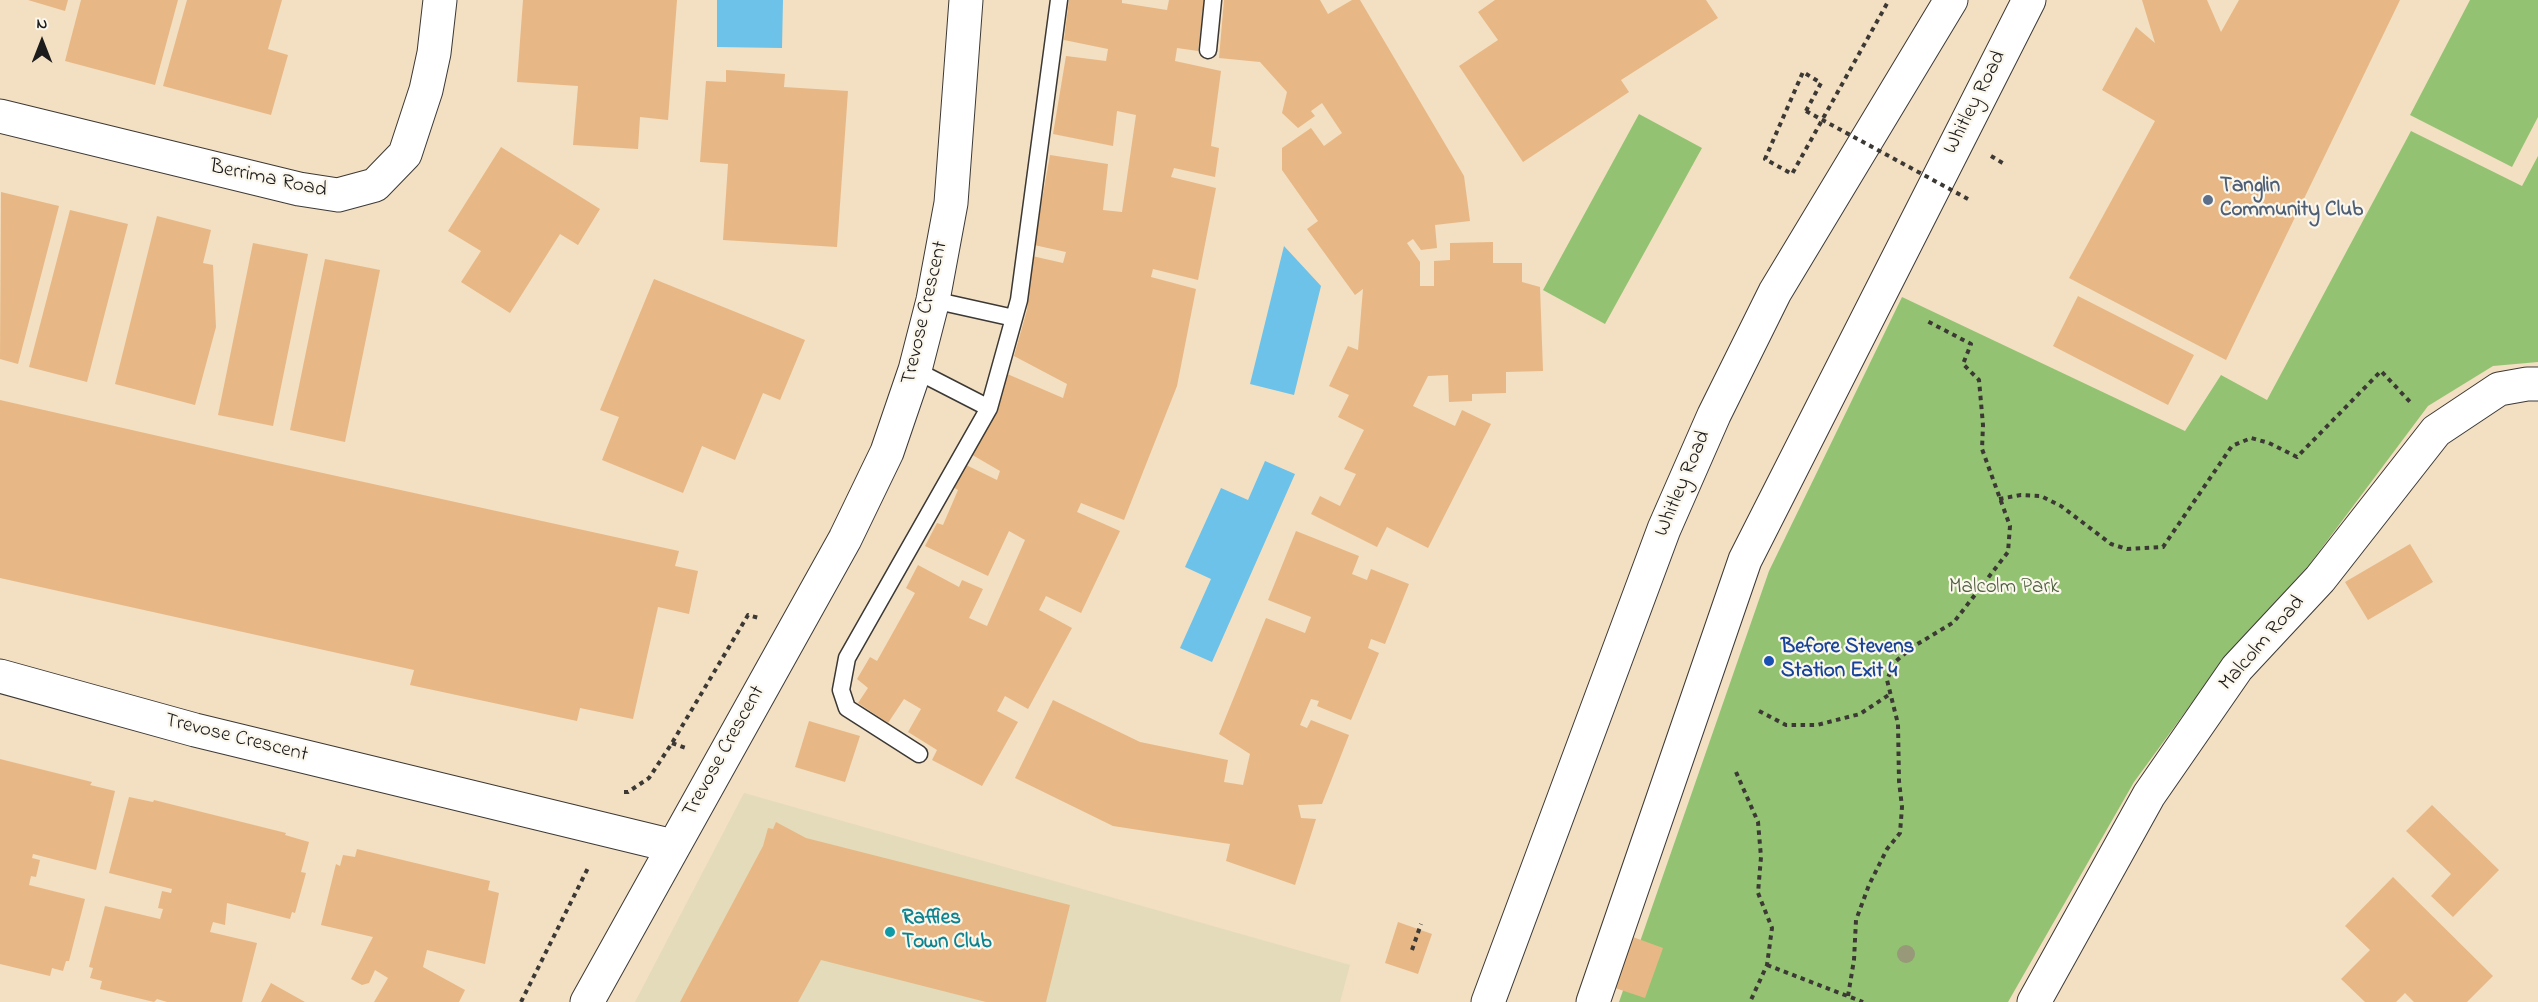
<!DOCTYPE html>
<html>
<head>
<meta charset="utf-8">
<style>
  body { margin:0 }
  #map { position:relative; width:2538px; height:1002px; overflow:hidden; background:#f3dfc2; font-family:"Indie Flower",sans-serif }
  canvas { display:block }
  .north { position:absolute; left:12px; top:12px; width:60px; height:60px; -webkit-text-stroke:4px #fbf7ec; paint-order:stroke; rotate:0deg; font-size:16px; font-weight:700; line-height:24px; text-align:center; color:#1c1c1c }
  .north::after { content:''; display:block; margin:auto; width:21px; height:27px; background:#1c1c1c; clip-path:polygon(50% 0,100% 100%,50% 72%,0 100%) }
</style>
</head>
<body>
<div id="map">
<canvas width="2538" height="1002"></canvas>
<div class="north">N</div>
</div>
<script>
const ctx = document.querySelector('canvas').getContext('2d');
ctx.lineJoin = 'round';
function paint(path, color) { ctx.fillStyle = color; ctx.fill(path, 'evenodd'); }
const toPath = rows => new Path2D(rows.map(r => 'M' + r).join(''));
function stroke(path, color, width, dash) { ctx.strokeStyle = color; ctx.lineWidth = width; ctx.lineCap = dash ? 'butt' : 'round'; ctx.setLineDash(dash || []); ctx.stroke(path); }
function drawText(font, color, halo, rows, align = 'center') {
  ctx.font = font + ' "Indie Flower",sans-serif'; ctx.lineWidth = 4.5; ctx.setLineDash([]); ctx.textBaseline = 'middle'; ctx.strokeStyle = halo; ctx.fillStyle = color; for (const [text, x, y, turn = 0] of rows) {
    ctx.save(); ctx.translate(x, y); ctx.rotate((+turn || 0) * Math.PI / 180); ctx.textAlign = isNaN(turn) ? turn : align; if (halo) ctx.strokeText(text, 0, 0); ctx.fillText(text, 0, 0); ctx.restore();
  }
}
paint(toPath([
  [744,793,1350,965,1340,1002,635,1002]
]), '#e4dbba');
paint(toPath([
  [2470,0,2538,0,2538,117,2512,167,2410,115],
  [1639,114,1702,148,1605,324,1543,290],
  [2411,131,2522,186,2538,156,2538,362,2493,366,2428,406,2309,565,2224,659,2134,782,2008,1002,1619,1002,1769,571,1902,297,2185,431,2221,375,2267,400]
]), '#93c372');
paint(toPath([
  [717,0,783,0,782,48,717,47],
  [1284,246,1321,286,1294,395,1250,384],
  [1265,461,1295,474,1212,662,1180,648,1211,579,1185,567,1221,488,1248,500]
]), '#6cc2e9');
paint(toPath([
  [28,0,68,0,65,11],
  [81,0,178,0,155,85,65,61],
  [187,0,282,0,268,49,288,55,271,115,163,86],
  [523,0,677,0,668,120,640,117,638,149,573,145,578,86,517,82],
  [1069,0,1122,0,1122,3,1167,10,1169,0,1204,0,1198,51,1177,48,1175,61,1221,71,1211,146,1219,148,1215,177,1174,168,1171,177,1216,188,1198,280,1153,269,1151,277,1196,289,1177,386,1124,520,1081,503,1077,512,1120,531,1081,613,1046,596,1039,610,1072,628,1028,709,1005,696,997,711,1018,722,982,786,932,760,937,750,908,732,921,709,904,699,888,723,858,703,868,688,857,679,870,657,877,661,915,593,906,588,918,565,959,587,962,580,983,589,969,618,987,626,1025,540,1009,531,988,576,925,546,937,523,943,525,958,490,951,486,962,463,997,480,1000,471,969,453,1005,373,1063,398,1067,384,1014,356,1027,310,1032,256,1063,263,1066,252,1034,245,1050,155,1108,164,1103,210,1122,212,1136,115,1117,111,1113,146,1053,134,1066,56,1106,61,1108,49,1064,40],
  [1224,0,1320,0,1328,14,1352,0,1360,0,1464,176,1470,221,1435,225,1437,248,1421,250,1413,239,1407,243,1420,262,1420,286,1434,286,1434,261,1450,260,1450,243,1493,242,1493,263,1522,263,1522,282,1540,287,1543,371,1506,372,1506,393,1472,394,1472,401,1449,402,1448,375,1428,376,1413,406,1455,426,1462,410,1491,424,1428,548,1387,527,1377,547,1311,514,1320,496,1340,506,1356,474,1344,469,1364,430,1338,417,1349,395,1329,386,1348,346,1358,350,1363,289,1355,295,1307,229,1318,221,1282,170,1282,148,1311,128,1324,146,1342,133,1322,103,1311,111,1315,116,1298,128,1282,113,1287,92,1260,62,1219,58],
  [1495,0,1706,0,1718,18,1621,80,1629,92,1523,162,1459,66,1498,40,1478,12],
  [2142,0,2207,0,2221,32,2239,0,2400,0,2226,360,2069,278,2155,121,2102,90,2136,27,2155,43],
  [726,70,785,74,784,87,848,91,837,247,723,240,728,164,700,162,706,81,726,82],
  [501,147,600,209,578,245,560,234,510,313,461,282,481,251,448,231],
  [1,192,59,206,18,364,0,359],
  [70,210,128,224,87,382,29,367],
  [157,216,211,230,203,263,213,265,216,327,195,405,115,384],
  [253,243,308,254,273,426,218,415],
  [325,259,380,270,345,442,290,430],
  [654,279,805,340,780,400,763,393,735,460,702,446,683,493,602,460,619,417,600,410],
  [2078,296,2194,355,2168,405,2053,346],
  [0,400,268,461,679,551,675,566,698,571,689,614,658,607,633,719,580,708,577,721,410,685,414,670,0,578],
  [1296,531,1359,556,1352,574,1367,580,1371,569,1409,584,1385,644,1371,639,1368,648,1379,653,1351,720,1317,706,1319,701,1311,699,1300,725,1307,728,1311,720,1349,735,1322,804,1298,805,1301,818,1316,819,1295,885,1226,861,1230,844,1113,826,1015,778,1053,700,1140,742,1228,760,1224,782,1243,785,1250,754,1219,734,1266,618,1305,633,1311,617,1268,600],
  [2410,544,2433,582,2368,620,2345,582],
  [809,721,860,736,845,782,795,767],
  [0,759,92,782,90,785,115,791,96,870,33,854,32,858,40,860,36,877,31,876,29,885,85,899,69,961,66,961,63,971,52,968,50,976,0,964],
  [129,797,153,802,154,800,286,833,285,835,309,842,301,872,306,873,295,913,292,912,290,919,227,903,225,925,213,922,210,932,257,943,242,1002,167,1002,157,999,154,1002,100,989,102,981,90,978,93,968,89,967,105,906,160,919,163,909,158,908,162,891,171,893,172,889,109,873],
  [2432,805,2499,870,2453,917,2431,896,2451,874,2406,831],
  [776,822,806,838,1070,905,1046,1002,986,1002,821,960,798,1002,680,1002,763,846,768,828,773,829],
  [357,849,490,881,488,890,499,893,485,964,427,950,423,967,465,990,459,1002,374,1002,388,978,375,970,369,983,362,985,351,979,373,937,321,925,336,864,340,866,343,855,355,857],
  [2393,877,2493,976,2467,1002,2414,1002,2405,993,2396,1002,2365,1002,2341,979,2370,950,2345,926],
  [1398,922,1432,934,1418,974,1385,963],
  [1630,936,1663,948,1645,998,1612,987],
  [271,983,305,1002,261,1002]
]), '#e7b885');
const lane = toPath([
  [1208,50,1213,0],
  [933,300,1014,318],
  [915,370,989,408],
  [919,754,847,708,841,690,847,658,989,408,1019,300,1059,0]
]);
const street = toPath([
  [0,116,299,189,338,195,375,185,405,154,426,90,434,53,440,0],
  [0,676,195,730,673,846],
  [587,1002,845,539,887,452,915,370,933,300,951,203,966,0],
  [2034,1002,2149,795,2237,668,2320,579,2436,431,2499,389,2527,384,2538,384]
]);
const primary = toPath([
  [1488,1002,1664,529,1714,415,1775,292,1951,0],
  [1593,1002,1745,560,2029,0]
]);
stroke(lane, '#3c3935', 19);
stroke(street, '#3c3935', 35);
stroke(primary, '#3c3935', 35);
stroke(toPath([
  [1806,111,1821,83,1803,72,1765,159,1792,174,1889,0],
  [1991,156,2006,165],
  [1999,499,2021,495,2041,496,2061,506,2111,544,2127,549,2163,547,2232,446,2251,438,2269,443,2297,457,2381,371,2412,404],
  [1759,711,1786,725,1817,725,1860,714,1890,694],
  [672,743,686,748],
  [1736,772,1758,822,1761,857,1758,893,1772,928,1767,965,1750,1002],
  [624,792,628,792,649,778,672,743,748,615,759,618],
  [1412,950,1421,924],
  [1767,965,1863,1002],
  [1848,996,1854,960,1856,920,1869,885,1887,849,1900,833,1902,807,1899,781,1898,724,1887,680,1894,663,1911,648,1954,622,2008,552,2010,526,1982,449,1983,425,1979,380,1963,364,1971,344,1927,321],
  [521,1002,589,866]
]), '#3c3935', 4, [4.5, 4.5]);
stroke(lane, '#fff', 16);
stroke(street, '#fff', 33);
stroke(primary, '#fff', 33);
stroke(toPath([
  [1806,111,1968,199]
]), '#3c3935', 4, [4.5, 4.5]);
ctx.fillStyle = '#979979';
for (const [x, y] of [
  [1906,954]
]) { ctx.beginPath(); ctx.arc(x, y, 9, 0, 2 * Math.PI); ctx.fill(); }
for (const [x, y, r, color] of [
  [2208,200,6,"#5c6f8a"],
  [1769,661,6,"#1a4fb4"],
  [890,932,6,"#0f9aa8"]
]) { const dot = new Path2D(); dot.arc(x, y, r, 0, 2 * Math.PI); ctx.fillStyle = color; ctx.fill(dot); stroke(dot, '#fbf7ec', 2); }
drawText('21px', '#1c1c1c', '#fbf7ec', [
  ["Whitley Road",1976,103,-63],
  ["Berrima Road",268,180,12],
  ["Trevose Crescent",926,313,-77],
  ["Whitley Road",1684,484,-67],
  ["Malcolm Road",2263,644,-49],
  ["Trevose Crescent",236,739,14],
  ["Trevose Crescent",725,752,-61]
]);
drawText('bold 21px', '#4e5e75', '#fbf7ec', [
  ["Tanglin",2220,188],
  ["Community Club",2220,212]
], 'left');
drawText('21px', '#4c5f3e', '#fbf7ec', [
  ["Malcolm Park",2004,589]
]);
drawText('bold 21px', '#164399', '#fbf7ec', [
  ["Before Stevens",1781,649],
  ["Station Exit 4",1781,673]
], 'left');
drawText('bold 21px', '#0d838f', '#fbf7ec', [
  ["Raffles",902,920],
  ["Town Club",902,944]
], 'left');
</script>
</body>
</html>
